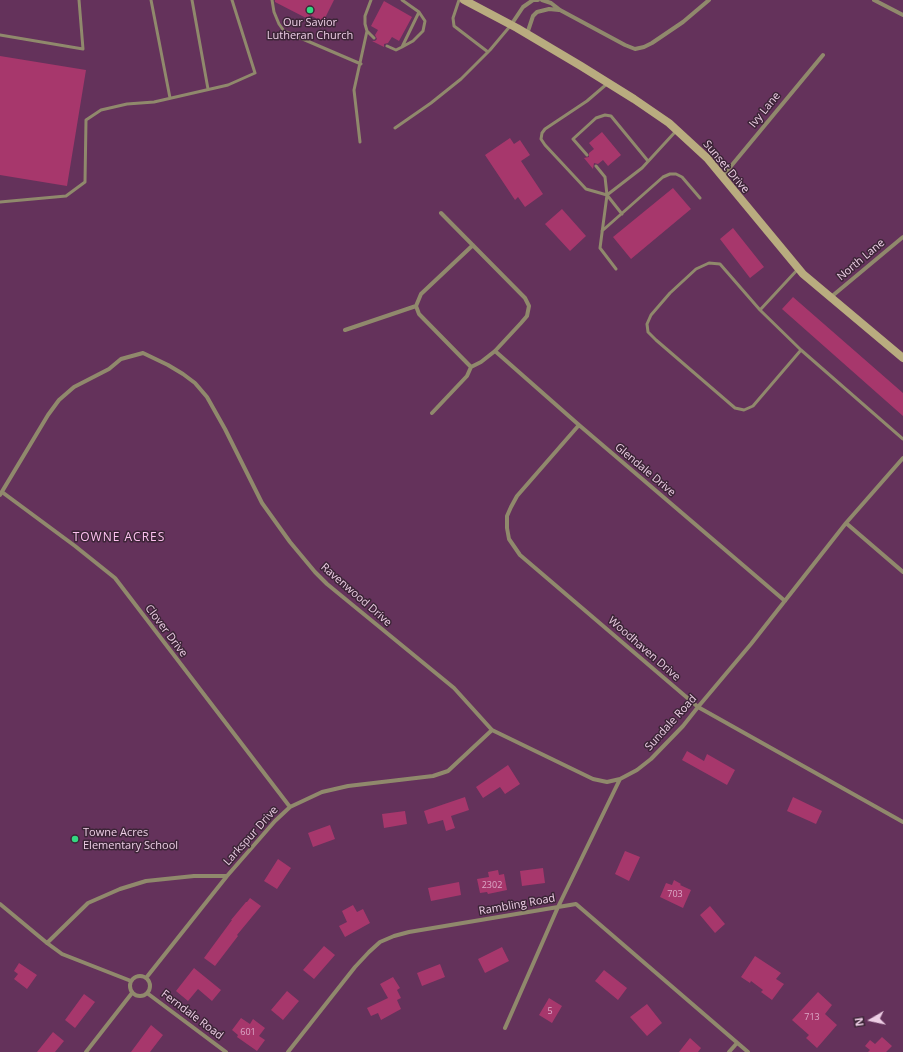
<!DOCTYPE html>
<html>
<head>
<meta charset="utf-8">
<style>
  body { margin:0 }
  #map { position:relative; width:903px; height:1052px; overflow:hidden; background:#64325b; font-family:"Open Sans",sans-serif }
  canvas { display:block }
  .north { position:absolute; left:851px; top:1000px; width:40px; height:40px; -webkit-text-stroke:3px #3c2537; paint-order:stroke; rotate:261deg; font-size:11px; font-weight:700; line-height:16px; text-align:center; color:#edcee5 }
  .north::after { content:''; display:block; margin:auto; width:14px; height:18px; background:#edcee5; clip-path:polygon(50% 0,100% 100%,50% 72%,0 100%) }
</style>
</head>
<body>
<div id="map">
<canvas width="903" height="1052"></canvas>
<div class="north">N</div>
</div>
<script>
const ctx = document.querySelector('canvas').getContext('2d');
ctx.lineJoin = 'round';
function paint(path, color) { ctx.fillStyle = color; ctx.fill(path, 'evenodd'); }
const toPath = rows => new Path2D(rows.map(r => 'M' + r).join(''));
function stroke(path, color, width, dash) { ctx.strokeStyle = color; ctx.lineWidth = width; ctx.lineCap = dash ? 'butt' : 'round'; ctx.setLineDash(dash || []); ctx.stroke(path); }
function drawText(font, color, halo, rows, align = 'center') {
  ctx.font = font + ' "Open Sans",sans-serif'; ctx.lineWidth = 3; ctx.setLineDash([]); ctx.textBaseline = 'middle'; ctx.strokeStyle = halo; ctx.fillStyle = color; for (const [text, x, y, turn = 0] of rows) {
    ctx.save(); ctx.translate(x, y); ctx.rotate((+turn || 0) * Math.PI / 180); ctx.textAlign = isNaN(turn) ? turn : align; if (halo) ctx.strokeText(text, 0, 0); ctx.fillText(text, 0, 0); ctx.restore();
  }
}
paint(toPath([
  [275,0,334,0,323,22,310,15,308,19,275,2],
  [384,1,412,17,399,41,392,37,388,43,384,44,384,47,372,41,375,41,377,39,375,35,378,30,371,26],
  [0,56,86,70,67,186,0,175],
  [602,132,621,155,608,166,603,160,598,164,594,163,593,169,584,158,589,157,589,153,594,149,589,143],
  [510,138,514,144,520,140,530,155,521,161,543,194,525,207,518,197,515,200,485,155],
  [673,188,691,209,631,259,613,237],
  [562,209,586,236,570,251,545,224],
  [733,228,764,267,750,278,720,239],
  [793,297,903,393,903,416,782,309],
  [687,751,704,761,707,754,735,770,727,785,682,760],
  [508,765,520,784,505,794,500,787,483,798,476,787],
  [465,797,469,810,451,816,455,828,446,831,443,820,428,824,424,811],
  [793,797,822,811,816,824,787,811],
  [405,811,407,824,384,828,382,814],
  [330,825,335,839,313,847,308,833],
  [625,851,640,857,629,881,615,874],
  [278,859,291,868,277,889,264,881],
  [543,868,545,883,522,886,520,871],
  [498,870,499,875,504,874,507,890,488,894,487,892,480,893,477,879,489,877,488,872],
  [674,880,681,884,680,885,691,890,683,908,660,897,666,883,672,885],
  [459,882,461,895,431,901,428,888],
  [250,898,261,906,237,935,238,936,215,966,204,958,232,920,231,920,246,902,247,902],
  [353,905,357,912,363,909,370,923,345,937,339,926,347,922,342,911],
  [710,906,725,924,715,933,700,915],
  [324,946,335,955,314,979,303,970],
  [502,947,509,961,485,973,478,959],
  [755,956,781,973,776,979,784,984,772,1000,761,992,763,990,751,981,750,983,741,977],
  [19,963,37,975,27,989,14,979,18,974,14,971],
  [440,964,445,977,422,986,417,973],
  [194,968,221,990,212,1001,198,989,188,1001,176,991],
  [604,970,627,988,618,1000,595,981],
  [393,977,400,988,397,990,401,998,397,1000,401,1009,381,1020,378,1013,371,1016,367,1008,388,998,380,984],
  [287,991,299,1001,283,1020,271,1010],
  [818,992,832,1005,825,1014,837,1025,817,1048,806,1038,809,1035,792,1020],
  [84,994,95,1002,75,1028,65,1020],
  [549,998,562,1006,552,1023,539,1015],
  [647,1004,662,1023,647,1036,630,1017],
  [241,1018,250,1024,253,1019,265,1028,259,1036,265,1040,257,1051,237,1037,238,1035,232,1030],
  [151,1025,163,1035,150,1052,131,1052],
  [53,1032,64,1041,55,1052,37,1052],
  [882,1037,892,1046,886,1052,868,1052,870,1050,865,1046,870,1040,875,1044],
  [690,1038,701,1048,698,1052,679,1052]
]), '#a7376c');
stroke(toPath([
  [151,0,170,98],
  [192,0,208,89],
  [272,0,274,12,279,24,284,31,361,64],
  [371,0,365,16,365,24,367,31,374,38],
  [459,0,453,18,454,26,488,52],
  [0,35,83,49,79,0],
  [387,46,396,50,402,47,419,12,402,0],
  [402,47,413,41,423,31,425,21,419,12],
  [608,83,587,101,545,129,542,133,541,139,545,145,586,189,607,195,622,214],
  [395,128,431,103,461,79,490,50,511,25],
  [360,142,354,90,367,31],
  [587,155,573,139,596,118,605,115,611,116,648,161],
  [596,166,605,177,607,195,600,248,616,269],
  [607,195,642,168,676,131],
  [0,202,66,196,85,182,86,120,101,110,127,104,154,102,228,85,255,73,232,0],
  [602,231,663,177,670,174,676,174,682,177,700,198],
  [760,310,798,269],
  [801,350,753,406,744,410,735,408,656,340,648,332,647,324,651,315,670,293,696,269,709,263,720,264,760,310,801,350,903,439]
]), '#90896c', 3);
stroke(toPath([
  [542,0,551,3,560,10,625,45,635,49,644,47,652,43,683,22,709,0],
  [874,0,903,15],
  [511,25,523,7,533,0,538,0],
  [527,34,533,16,537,12,549,9,559,10],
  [722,177,823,55],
  [831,297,903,237],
  [345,330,416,306],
  [495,351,579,425,785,601],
  [471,367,419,314,416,306,421,294,473,245],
  [432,413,467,376,471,367,481,362,495,351,521,323,527,316,529,306,525,298,441,213],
  [579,425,517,496,511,507,507,516,507,528,509,539,520,555,698,707,903,822],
  [2,492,75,546,115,578,290,807],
  [0,495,48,415,59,400,74,387,109,369,121,359,143,353,168,365,183,374,195,383,207,397,225,429,262,503,290,542,315,572,327,584,454,688,492,730,593,779,607,782,620,779],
  [846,523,903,572],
  [0,904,47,943,62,954,131,981],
  [47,943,88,903,120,889,146,881,194,876,227,876],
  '130 986a10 10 0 1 1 20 0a10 10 0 1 1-20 0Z',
  [146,978,227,876,275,821,290,807,322,792,348,786,433,776,448,771,492,730],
  [147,993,226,1052],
  [505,1028,558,907,620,779,637,770,651,759,683,726,698,707,751,644,846,523,903,458],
  [86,1052,132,993],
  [288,1052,355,967,369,952,380,942,394,936,409,932,576,904,748,1052],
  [729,1052,737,1043]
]), '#90896c', 4);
stroke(toPath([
  [464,0,517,28,581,66,634,99,669,123,707,158,803,274,903,358]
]), '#b9ac7f', 8);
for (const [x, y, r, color] of [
  [310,10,4,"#33d881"],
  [75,839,4,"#33d881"]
]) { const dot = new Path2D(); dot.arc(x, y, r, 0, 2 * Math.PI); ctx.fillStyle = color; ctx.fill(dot); stroke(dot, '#3c2537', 1.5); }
drawText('9px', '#dca8c7', null, [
  ["2302",492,885],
  ["703",675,894],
  ["5",550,1011],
  ["713",812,1017],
  ["601",248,1032]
]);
drawText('11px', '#edcee5', '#3c2537', [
  ["Our Savior",310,23],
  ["Lutheran Church",310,36],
  ["Towne Acres",83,833,"left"],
  ["Elementary School",83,846,"left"]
]);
drawText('11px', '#edcee5', '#3c2537', [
  ["Ivy Lane",765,110,-51],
  ["Sunset Drive",726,167,50],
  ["North Lane",861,260,-40],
  ["Glendale Drive",645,470,40],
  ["Ravenwood Drive",356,595,41],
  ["Clover Drive",166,631,53],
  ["Woodhaven Drive",644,649,41],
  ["Sundale Road",671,723,-48],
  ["Larkspur Drive",251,836,-48],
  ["Rambling Road",517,905,-10],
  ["Ferndale Road",192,1015,37]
]);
ctx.letterSpacing = '1px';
drawText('12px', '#fec2f0', '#3c2537', [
  ["TOWNE ACRES",119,538]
]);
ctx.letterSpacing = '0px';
</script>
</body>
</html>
